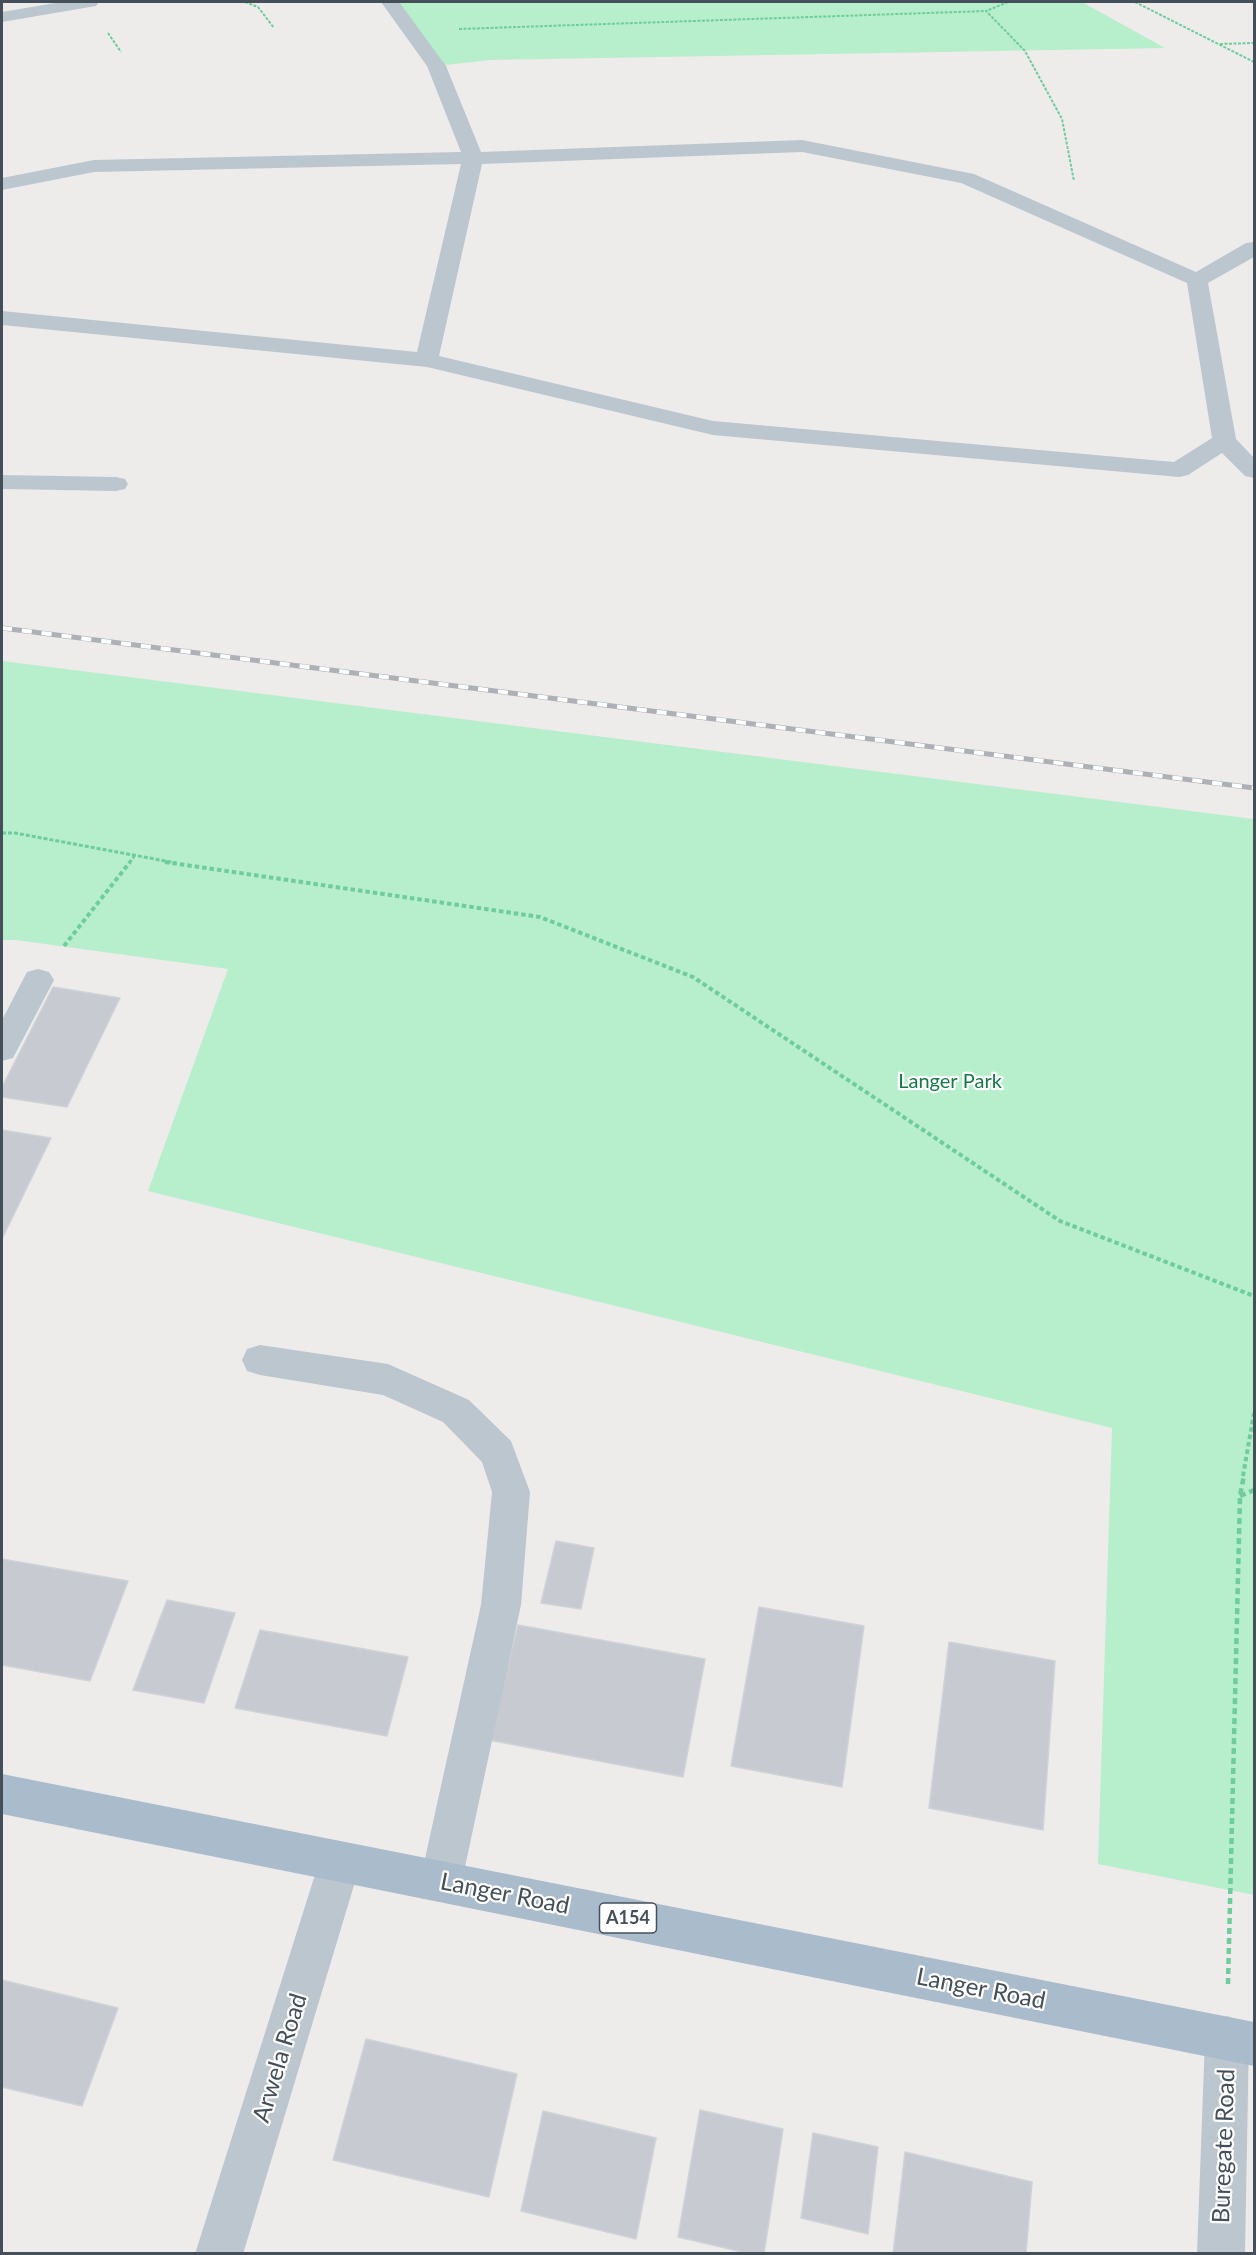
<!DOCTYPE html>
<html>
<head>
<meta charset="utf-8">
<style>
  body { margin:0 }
  #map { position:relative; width:1256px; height:2255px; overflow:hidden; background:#eeebeb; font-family:Lato,sans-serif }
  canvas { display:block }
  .frame { position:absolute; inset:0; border:3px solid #444f59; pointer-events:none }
</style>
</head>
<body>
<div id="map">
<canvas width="1256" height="2255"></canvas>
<div class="frame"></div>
</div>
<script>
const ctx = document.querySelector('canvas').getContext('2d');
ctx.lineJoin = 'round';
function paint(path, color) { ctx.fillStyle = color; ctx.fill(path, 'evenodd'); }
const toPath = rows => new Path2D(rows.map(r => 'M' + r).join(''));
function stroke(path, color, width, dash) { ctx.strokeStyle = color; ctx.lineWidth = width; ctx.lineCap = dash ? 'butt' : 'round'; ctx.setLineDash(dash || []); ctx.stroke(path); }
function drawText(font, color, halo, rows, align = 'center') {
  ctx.font = font + ' Lato,sans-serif'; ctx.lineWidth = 4.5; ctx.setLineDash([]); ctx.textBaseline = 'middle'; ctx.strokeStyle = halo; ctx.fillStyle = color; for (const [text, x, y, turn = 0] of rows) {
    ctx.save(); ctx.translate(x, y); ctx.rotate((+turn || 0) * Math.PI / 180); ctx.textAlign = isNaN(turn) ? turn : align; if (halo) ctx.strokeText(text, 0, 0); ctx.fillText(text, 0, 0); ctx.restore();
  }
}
paint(toPath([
  [390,2,1082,2,1165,48,490,60,436,66],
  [2,661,1254,819,1254,1895,1098,1864,1112,1428,148,1191,228,969,16,940,2,940]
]), '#b7eecc');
const building = toPath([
  [53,987,120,998,67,1107,2,1097,2,1087,53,987],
  [2,1130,51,1138,2,1239,2,1130],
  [556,1541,594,1548,581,1609,541,1603,556,1541],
  [2,1559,128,1581,90,1681,2,1665,2,1559],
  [167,1600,235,1613,204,1703,133,1690,167,1600],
  [759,1607,864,1626,842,1787,731,1766,759,1607],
  [518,1625,705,1659,683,1777,489,1740,518,1625],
  [260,1630,408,1657,387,1736,235,1708,260,1630],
  [949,1642,1055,1661,1043,1830,929,1808,949,1642],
  [2,1980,118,2008,82,2106,2,2087,2,1980],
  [366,2039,517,2074,489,2197,333,2160,366,2039],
  [700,2110,783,2129,764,2254,751,2254,678,2237,700,2110],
  [543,2111,656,2138,636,2239,521,2211,543,2111],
  [813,2133,878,2147,868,2234,801,2218,813,2133],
  [905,2152,1032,2182,1026,2254,893,2254,905,2152]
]);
paint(building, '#c8cad1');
stroke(building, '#cfd2d7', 1.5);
stroke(toPath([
  [245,2,258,7,274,28],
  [1008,2,986,11,1025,51,1062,119,1074,181],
  [1135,2,1254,62],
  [459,29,986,11],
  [108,33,121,52],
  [1220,44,1254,43]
]), '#6fcc9d', 2, [3, 1.5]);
stroke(toPath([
  [2,833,15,833,176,863],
  [129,863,134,857]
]), '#6fcc9d', 3, [4, 2]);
stroke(toPath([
  [165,862,540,917,693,977,1060,1221,1254,1296],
  [64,946,130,862],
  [1243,1476,1254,1413]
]), '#6fcc9d', 4, [4.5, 3]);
stroke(toPath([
  [1240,1496,1254,1490],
  [1228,1984,1240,1496,1244,1475]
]), '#6fcc9d', 4.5, [6, 4]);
paint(toPath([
  [61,2,99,2,96,6,90,7,2,22,2,12,61,2],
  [381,2,399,2,446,66,481,152,802,140,974,174,1196,272,1246,243,1254,242,1254,257,1208,283,1236,439,1254,458,1254,478,1245,476,1222,453,1188,475,1179,477,713,435,427,367,2,325,2,311,417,352,461,164,94,172,2,190,2,178,94,160,461,152,427,66,381,2],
  [802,152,961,183,1187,283,1212,438,1174,462,713,421,439,356,482,164,802,152],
  [2,475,116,477,125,479,128,484,125,489,116,491,2,489,2,475],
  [260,1345,388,1364,469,1400,511,1441,530,1492,521,1605,462,1881,456,1896,441,1902,426,1896,420,1881,481,1605,492,1492,482,1462,443,1422,383,1395,260,1375,247,1371,242,1360,247,1349,260,1345]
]), '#bcc6cf');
paint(toPath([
  [38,969,49,972,54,980,13,1058,2,1061,2,1020,27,972,38,969],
  [340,1841,355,1847,361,1862,243,2254,195,2254,319,1862,325,1847,340,1841],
  [1227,2016,1243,2022,1249,2038,1245,2254,1197,2254,1205,2038,1211,2022,1227,2016]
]), '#bcc6cf');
paint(toPath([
  [2,1774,1254,2022,1254,2066,2,1814,2,1774]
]), '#abc');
const rail = toPath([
  [2,628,1254,788]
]);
stroke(rail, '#adb1b6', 5);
stroke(rail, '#fff', 4, [10]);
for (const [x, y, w] of [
  [628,1918,57]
]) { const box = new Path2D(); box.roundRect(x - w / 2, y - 15, w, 30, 4.5); ctx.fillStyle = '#fff'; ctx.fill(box); stroke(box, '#444f59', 1.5); }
drawText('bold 18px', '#444f59', null, [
  ["A154",628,1918]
]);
drawText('20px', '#157a46', '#fff', [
  ["Langer Park",950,1082]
]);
drawText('24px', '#444f59', '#fff', [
  ["Langer Road",505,1894,11],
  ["Langer Road",981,1989,11],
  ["Arwela Road",280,2058,-73],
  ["Buregate Road",1224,2146,-88]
]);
</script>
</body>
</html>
